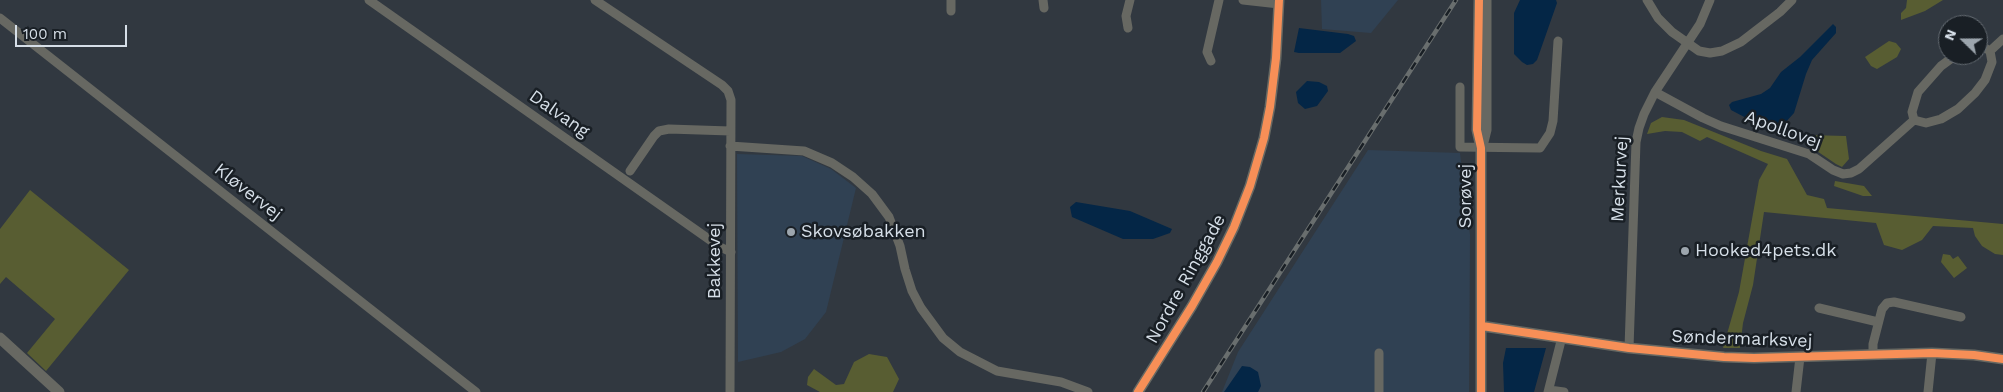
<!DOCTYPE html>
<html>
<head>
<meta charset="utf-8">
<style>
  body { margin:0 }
  #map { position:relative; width:2003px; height:392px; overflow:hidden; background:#313840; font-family:"Work Sans",sans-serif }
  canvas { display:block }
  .north { position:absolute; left:1938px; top:15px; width:50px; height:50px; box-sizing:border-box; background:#191f25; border:1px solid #656c73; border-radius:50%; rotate:292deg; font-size:14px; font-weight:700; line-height:20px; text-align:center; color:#d6dfe8 }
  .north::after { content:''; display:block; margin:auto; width:18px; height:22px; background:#9ca5ad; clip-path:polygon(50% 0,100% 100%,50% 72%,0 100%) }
  .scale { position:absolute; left:15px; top:25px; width:112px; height:22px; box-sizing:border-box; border:2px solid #d6dfe8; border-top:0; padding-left:6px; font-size:15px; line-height:18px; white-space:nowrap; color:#d6dfe8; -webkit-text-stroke:4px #191f25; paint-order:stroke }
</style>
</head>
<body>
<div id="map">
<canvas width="2003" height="392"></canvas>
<div class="north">N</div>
<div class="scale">100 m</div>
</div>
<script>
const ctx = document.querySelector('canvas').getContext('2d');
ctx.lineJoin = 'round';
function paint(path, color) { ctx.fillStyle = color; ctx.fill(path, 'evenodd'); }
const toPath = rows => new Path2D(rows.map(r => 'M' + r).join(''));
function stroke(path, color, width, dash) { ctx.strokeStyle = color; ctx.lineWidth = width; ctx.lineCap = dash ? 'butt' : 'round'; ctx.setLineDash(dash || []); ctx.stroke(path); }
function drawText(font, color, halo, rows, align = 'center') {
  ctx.font = font + ' "Work Sans",sans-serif'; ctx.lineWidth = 5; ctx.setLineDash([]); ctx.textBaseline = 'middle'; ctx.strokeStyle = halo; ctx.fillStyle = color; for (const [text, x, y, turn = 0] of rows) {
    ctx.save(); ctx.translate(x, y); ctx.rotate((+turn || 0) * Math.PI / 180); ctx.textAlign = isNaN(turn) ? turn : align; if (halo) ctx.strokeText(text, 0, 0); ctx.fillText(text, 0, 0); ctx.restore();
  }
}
paint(toPath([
  [1321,0,1398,0,1371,33,1322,29],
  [1368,150,1460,153,1470,235,1469,392,1222,392,1238,352],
  [737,154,802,156,831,169,856,188,826,312,805,339,781,352,738,362]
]), '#304153');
paint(toPath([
  [1907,0,1943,0,1925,11,1901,20,1901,13,1906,8],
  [1889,41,1896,43,1901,49,1897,57,1877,69,1871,66,1865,57],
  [1662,117,1684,120,1761,151,1787,159,1807,195,1824,199,1827,208,2003,224,2003,255,1995,254,1982,246,1975,236,1973,228,1933,226,1922,240,1902,250,1884,245,1876,223,1764,212,1753,285,1743,323,1740,348,1723,348,1739,292,1759,180,1768,164,1707,137,1700,141,1682,132,1665,131,1647,134,1651,123],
  [1807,135,1846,136,1849,159,1842,167,1836,164,1805,143],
  [1835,181,1864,186,1872,196,1863,196,1834,186],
  [30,190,129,270,46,371,27,353,55,319,6,277,0,284,0,229],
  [1943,254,1950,255,1953,259,1958,256,1967,268,1954,278,1941,262],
  [869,354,887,357,899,379,893,392,820,392,807,385,808,377,814,369,836,385,844,384,854,362]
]), '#585d32');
paint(toPath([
  [1520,0,1556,0,1557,3,1537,60,1533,64,1527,65,1522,62,1514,54,1514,13],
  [1833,24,1836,27,1836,33,1812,60,1806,74,1794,113,1784,124,1779,126,1750,120,1731,110,1729,105,1732,102,1761,94,1770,88,1781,72,1800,57],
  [1299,28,1348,34,1354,36,1356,41,1340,53,1299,53,1294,52],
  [1307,81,1319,82,1327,86,1328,91,1317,106,1305,109,1298,103,1296,92],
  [1076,202,1130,211,1172,229,1170,233,1153,239,1123,239,1072,217,1070,207],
  [1506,348,1546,348,1534,392,1504,392,1503,363],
  [1242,366,1250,367,1258,372,1261,386,1258,392,1224,392]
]), '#042646');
stroke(toPath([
  [369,0,720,247,731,252],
  [595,0,722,85,728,91,731,100,730,392],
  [951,0,951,11],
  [1043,0,1044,8],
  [1243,0,1279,4],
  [1647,0,1658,18,1672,32,1699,51,1710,53,1722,51,1741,42,1780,12,1792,0],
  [0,18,476,392],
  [1128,28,1126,16,1130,0],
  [1990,51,2003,39],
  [1956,55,1941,66,1918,92,1912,112,1914,120,1926,123,1941,119,1958,109,1975,93,1985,80,1992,62,1990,51,1985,48,1978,48],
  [1211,61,1207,52,1219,0],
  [1460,87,1460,147,1540,148,1550,133,1553,121,1558,41],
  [1655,92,1703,118,1721,126,1809,154,1833,170,1843,174,1851,173,1859,169,1914,120],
  [730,146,804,151,832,163,853,177,872,194,889,217,900,246,905,269,912,291,921,308,943,338,960,352,997,371,1061,382,1088,392],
  [630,171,654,136,659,131,669,129,730,131],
  [1819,308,1878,322],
  [1629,348,1636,142,1639,128,1644,114,1655,92,1700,24,1710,0],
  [1873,355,1873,344,1882,309,1887,303,1894,302,1961,317],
  [1549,390,1564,392],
  [1379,392,1379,353],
  [1548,392,1562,337],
  [1796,392,1800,357],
  [1928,392,1932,353]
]), '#676862', 9);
stroke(toPath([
  [1479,0,1477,130,1481,148,1481,392],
  [1482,146,1486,130,1486,0],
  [1482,326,1629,348,1724,357,1754,358,1932,353,1974,355,2003,359],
  [0,338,59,392],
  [1138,392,1192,306,1217,262,1234,227,1250,186,1264,138,1270,107,1276,58,1279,0]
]), '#676862', 11);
const rail = toPath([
  [1203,392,1456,0]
]);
stroke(rail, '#696e6e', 4.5);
stroke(rail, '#191f25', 2.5, [8]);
stroke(toPath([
  [1479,0,1477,130,1481,148,1481,392],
  [1482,326,1629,348,1724,357,1754,358,1932,353,1974,355,2003,359],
  [1138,392,1192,306,1217,262,1234,227,1250,186,1264,138,1270,107,1276,58,1279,0]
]), '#f78f57', 8);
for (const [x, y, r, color] of [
  [791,232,5,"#9ca5ad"],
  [1685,251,5,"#9ca5ad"]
]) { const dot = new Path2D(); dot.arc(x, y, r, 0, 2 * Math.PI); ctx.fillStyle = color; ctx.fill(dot); stroke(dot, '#191f25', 2); }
drawText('18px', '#d6dfe8', '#191f25', [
  ["Dalvang",559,114,35],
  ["Apollovej",1783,130,20],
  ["Merkurvej",1620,179,-87],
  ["Kløvervej",248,192,38],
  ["Sorøvej",1466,196,-90],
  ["Bakkevej",715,261,-90],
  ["Nordre Ringgade",1186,279,-61],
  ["Søndermarksvej",1742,339,2]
]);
drawText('18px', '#d6dfe8', '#191f25', [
  ["Skovsøbakken",801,232],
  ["Hooked4pets.dk",1695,251]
], 'left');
</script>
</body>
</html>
